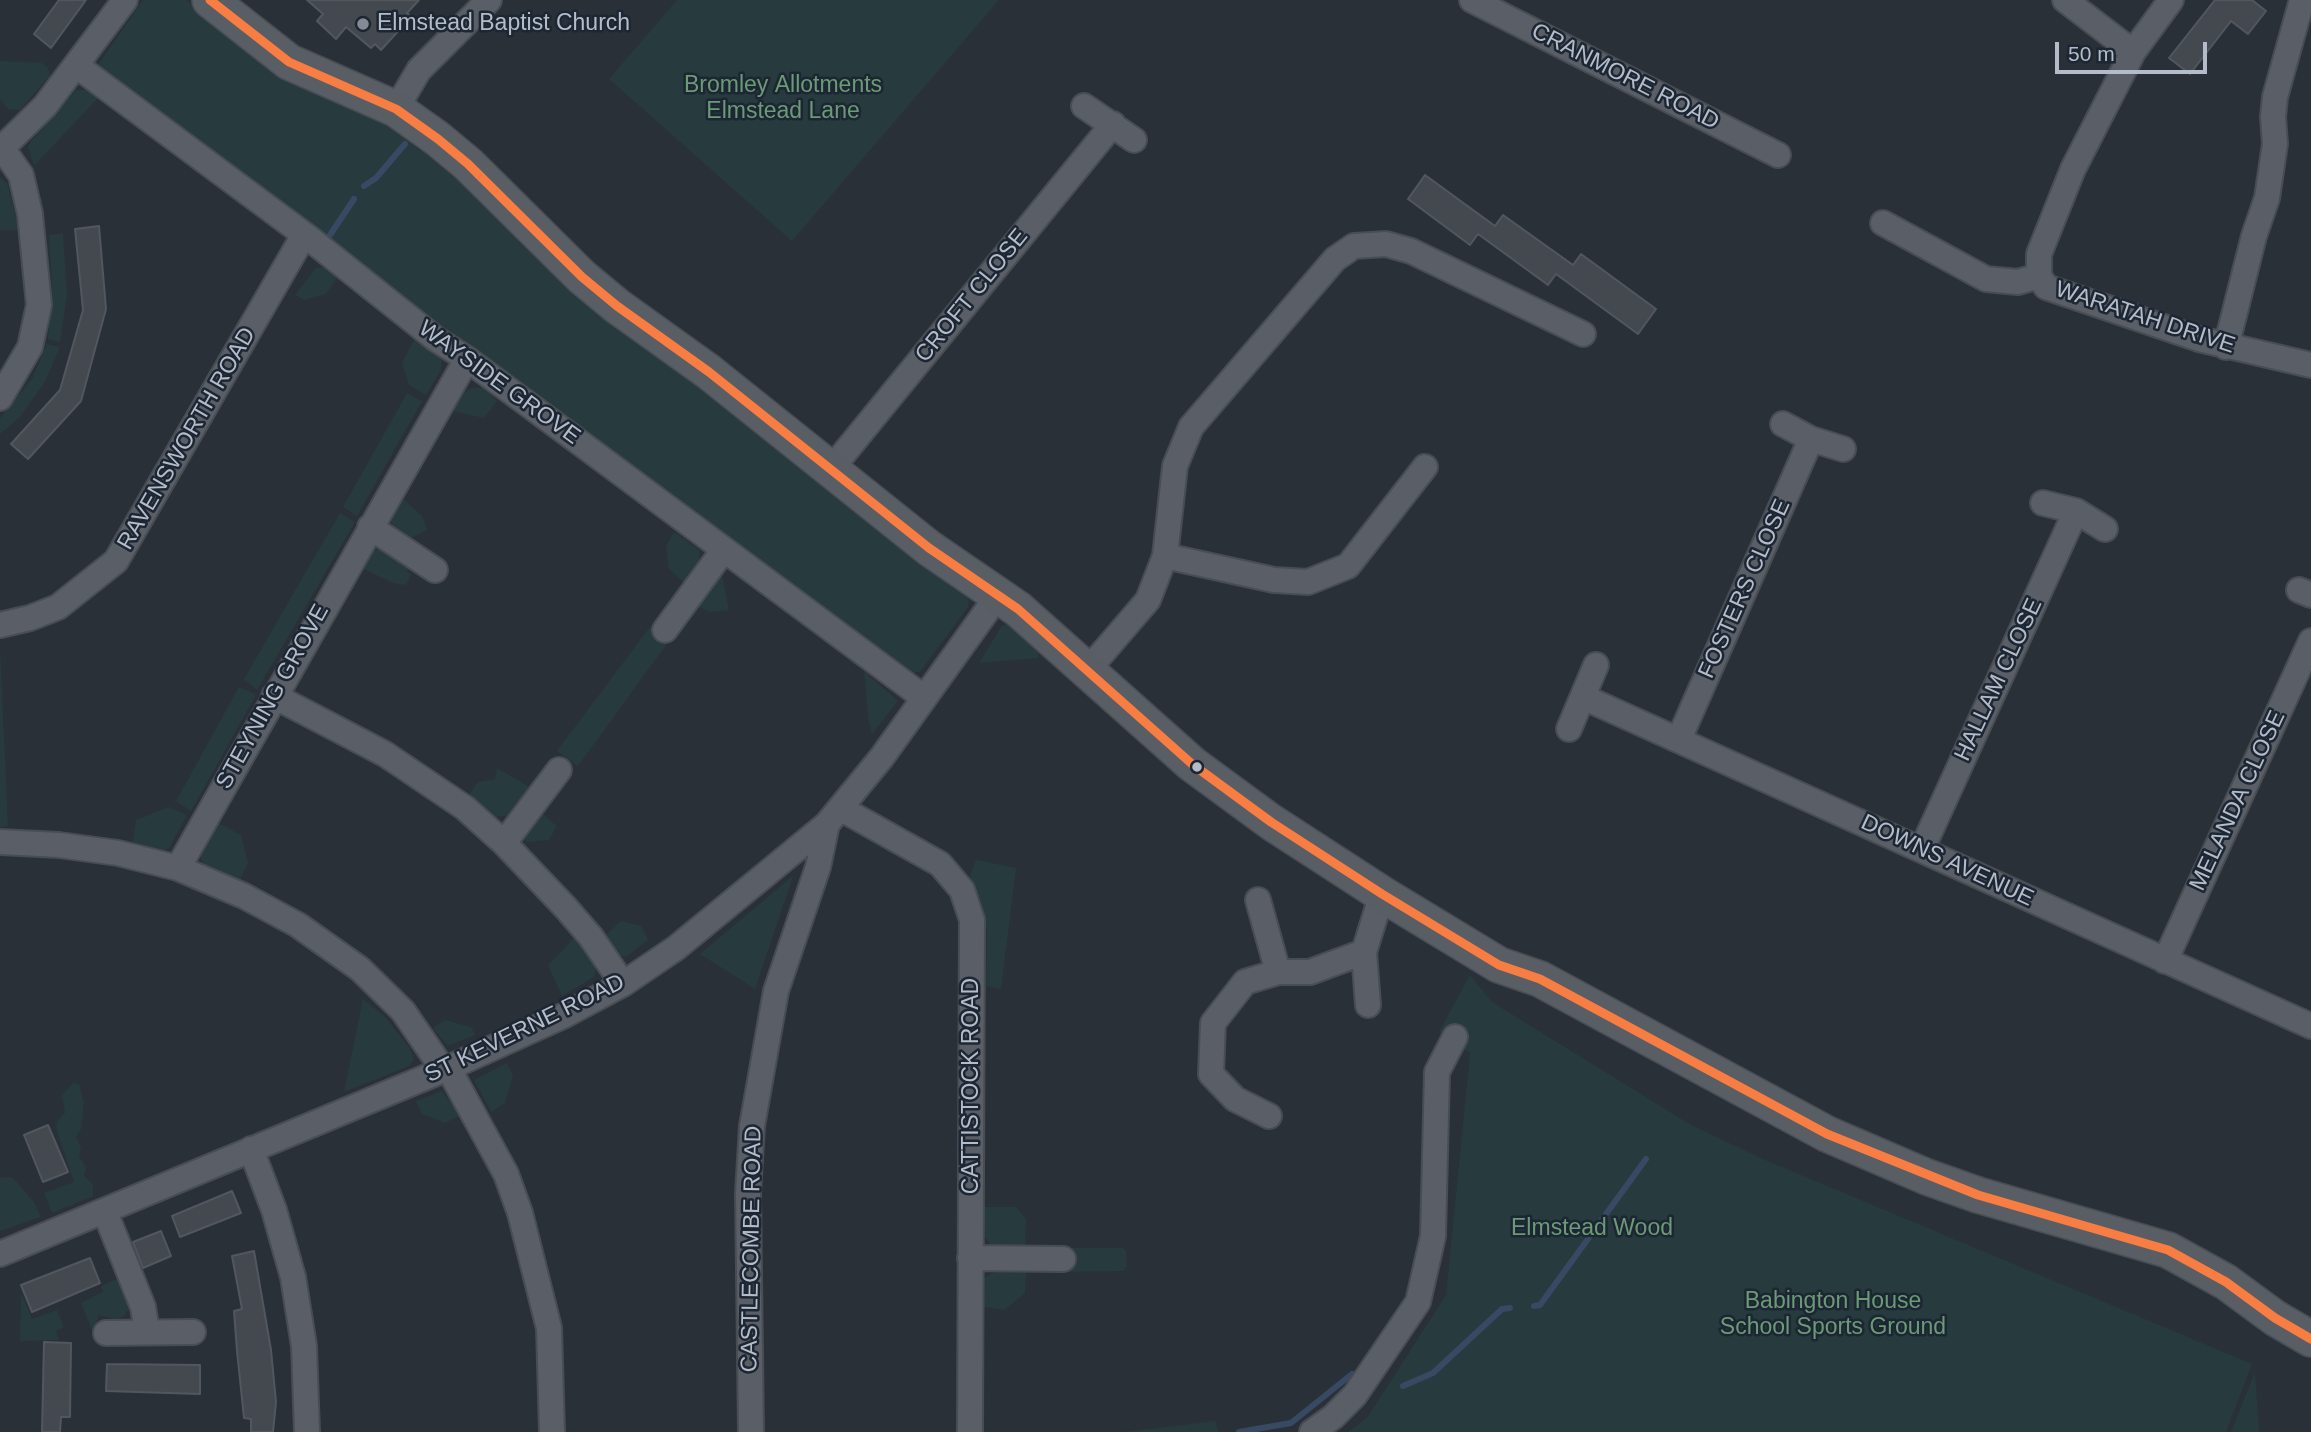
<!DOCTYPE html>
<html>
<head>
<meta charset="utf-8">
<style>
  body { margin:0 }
  #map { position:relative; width:2311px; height:1432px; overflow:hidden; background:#2a3038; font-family:Arial,sans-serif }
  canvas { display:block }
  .scale { position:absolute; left:2055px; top:42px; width:152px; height:32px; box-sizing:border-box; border:4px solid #b4bcc9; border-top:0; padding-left:9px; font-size:21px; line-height:24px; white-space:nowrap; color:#b4bcc9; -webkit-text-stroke:5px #1d2633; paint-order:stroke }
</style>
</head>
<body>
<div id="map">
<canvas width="2311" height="1432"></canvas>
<div class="scale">50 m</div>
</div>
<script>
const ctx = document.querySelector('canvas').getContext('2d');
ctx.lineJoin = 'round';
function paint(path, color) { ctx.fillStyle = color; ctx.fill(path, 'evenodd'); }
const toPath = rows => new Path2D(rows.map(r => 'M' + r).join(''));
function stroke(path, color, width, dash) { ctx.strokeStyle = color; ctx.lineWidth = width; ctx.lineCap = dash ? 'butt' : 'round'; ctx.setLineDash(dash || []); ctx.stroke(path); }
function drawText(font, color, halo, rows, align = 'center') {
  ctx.font = font + ' Arial,sans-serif'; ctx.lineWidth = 5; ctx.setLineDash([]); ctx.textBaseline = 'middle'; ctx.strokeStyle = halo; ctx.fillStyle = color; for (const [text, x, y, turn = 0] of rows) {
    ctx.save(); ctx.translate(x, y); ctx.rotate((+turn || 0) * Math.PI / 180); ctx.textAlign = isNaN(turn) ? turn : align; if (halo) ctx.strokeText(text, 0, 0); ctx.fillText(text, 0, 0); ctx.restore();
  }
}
paint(toPath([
  [143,0,187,0,216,25,381,122,388,121,405,134,409,142,420,151,428,150,969,592,968,607,920,672,909,673,100,72,98,65],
  [677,0,999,0,792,241,609,79],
  [0,61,42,63,48,68,50,75,20,110,8,109,0,99],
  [76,90,85,90,99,97,34,166,28,147,31,141],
  [0,177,7,183,19,230,0,230],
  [63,233,67,295,60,342,48,339,52,289,49,235],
  [323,267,337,278,326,294,304,300,295,295,316,268],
  [415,338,442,360,441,370,426,395,409,385,402,363],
  [47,344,60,347,45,382,19,418,0,434,0,418,32,379],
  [474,388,484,388,497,401,484,418,452,411,467,390],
  [407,393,422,401,357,516,343,507],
  [401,497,422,516,427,530,409,539,395,531,390,518],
  [340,513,355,522,257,690,244,679],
  [674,532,699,550,699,563,686,584,669,569,666,546],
  [385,548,407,561,408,572,411,574,406,585,393,583,362,568,371,551],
  [722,575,729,610,710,612,697,606,716,576],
  [1006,624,1037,648,1039,658,979,663,1001,627],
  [650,627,669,641,578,766,557,751],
  [0,648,8,826,0,827],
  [864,671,898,701,872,734,869,723],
  [239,687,255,694,255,697,191,811,176,801],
  [497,768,533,789,513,815,495,817,469,795,478,782,495,779],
  [169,807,187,815,169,848,162,851,133,842,136,820],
  [540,812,557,826,549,840,526,842,524,837],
  [216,822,241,835,248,863,239,881,203,866,199,853],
  [976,860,1016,868,1001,989,986,986,987,931,981,903,970,876],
  [793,876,755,989,700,954],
  [621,921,641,926,648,940,626,957,620,955,606,935],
  [576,936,596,968,594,977,562,996,548,965],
  [1470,975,1492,1002,1691,1125,1763,1159,2252,1364,2226,1432,1348,1432,1367,1418,1446,1295,1470,1053,1439,1032],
  [363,999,385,1017,409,1047,414,1059,409,1066,344,1092],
  [445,1020,471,1027,475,1035,448,1046,433,1028],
  [507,1063,513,1076,505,1103,491,1112,474,1080],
  [73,1083,79,1084,84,1104,81,1129,76,1137,81,1147,79,1156,86,1168,84,1176,93,1185,93,1196,52,1213,44,1193,74,1182,56,1128,57,1121,65,1113,62,1095],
  [442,1091,461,1115,445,1123,422,1114,416,1101],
  [0,1177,13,1178,34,1202,41,1217,0,1231],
  [983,1207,1016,1207,1026,1219,1025,1248,994,1248,985,1237],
  [1065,1248,1123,1248,1126,1251,1127,1266,1124,1271,1064,1272],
  [997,1270,1026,1270,1025,1293,1005,1310,984,1307,983,1279],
  [117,1279,129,1309,123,1317,115,1319,98,1315,96,1340,81,1303,103,1292,101,1286],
  [21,1292,32,1319,57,1310,64,1327,56,1331,59,1340,20,1341],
  [2255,1372,2259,1432,2231,1432],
  [1216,1421,1218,1432,1124,1432]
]), '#273a3e');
stroke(toPath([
  [364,186,376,178,405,144],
  [330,235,354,199],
  [1534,1306,1540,1305,1646,1159],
  [1403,1386,1433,1373,1502,1309,1510,1308],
  [1239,1432,1291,1423,1352,1374]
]), '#384963', 6);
const building = toPath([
  [59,0,86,0,51,48,34,34,59,0],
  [307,0,419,0,407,13,411,17,381,50,375,44,371,48,346,27,336,39,317,21,323,14,307,0],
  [2215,0,2252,0,2266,11,2248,34,2231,21,2190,74,2169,58,2215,0],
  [1425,175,1495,226,1503,215,1573,265,1581,254,1656,309,1638,334,1556,274,1548,285,1478,234,1470,245,1408,199,1425,175],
  [99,226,106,309,81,401,28,459,11,444,60,390,83,310,75,229,99,226],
  [48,1125,68,1172,43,1182,24,1135,48,1125],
  [232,1191,241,1213,180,1237,172,1216,232,1191],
  [161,1231,171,1256,143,1268,133,1242,161,1231],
  [254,1251,271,1350,276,1402,273,1432,251,1432,251,1419,244,1418,237,1351,234,1311,242,1309,232,1256,254,1251],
  [90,1258,100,1283,32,1312,21,1285,90,1258],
  [44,1342,71,1343,70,1417,61,1417,60,1432,42,1432,44,1342],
  [107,1364,200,1365,200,1394,106,1391,107,1364]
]);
paint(building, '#444950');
stroke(building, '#52575f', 2);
const street = toPath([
  [1472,0,1778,155],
  [2065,0,2133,52],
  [2171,0,2133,52,2073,169,2039,254,2039,276,2046,287,2199,339,2311,365],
  [77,66,309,238,436,339,467,359,923,697],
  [1084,106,1134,140],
  [396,109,419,70,489,0],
  [0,150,45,106,125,0],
  [1883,223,1986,279,2018,282,2039,276],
  [2226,347,2254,236,2267,198,2275,144,2273,117,2275,97,2302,0],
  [0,398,30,347,39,305,30,214,21,175,2,148],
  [1783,424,1811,439,1843,449],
  [832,468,1113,124],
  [2043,503,2076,511,2105,529],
  [370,527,435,570],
  [1165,556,1274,580,1308,582,1348,566,1425,467],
  [2299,590,2311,595],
  [0,625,30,618,58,607,116,561,304,235],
  [665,630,723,551],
  [1087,671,1148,600,1165,556,1175,466,1191,427,1335,259,1354,246,1386,244,1411,251,1583,334],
  [274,696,385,754,465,808,504,843,566,908,591,937,623,984],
  [1583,697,2311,1026],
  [1569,729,1596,665],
  [1679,739,1811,439],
  [840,808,940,864,962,890,972,920,970,1432],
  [0,842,59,845,118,853,178,868,244,896,298,925,360,969,403,1011,438,1062,452,1075,506,1174,520,1213,549,1328,552,1432],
  [504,843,559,770],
  [1922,849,2076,511],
  [178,868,467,359],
  [1258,900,1278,972],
  [1364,952,1368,1005],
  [2165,961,2311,641],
  [1269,1116,1235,1099,1211,1074,1213,1023,1245,982,1278,972,1310,972,1364,952,1382,894],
  [251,1149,274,1210,293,1277,304,1346,307,1432],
  [105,1212,143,1307,147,1332],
  [0,1254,446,1069,565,1015,623,984,676,948,827,824,882,757,999,594],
  [970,1258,1063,1259],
  [106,1333,193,1332],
  [751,1432,748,1193,752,1126,776,991,818,867,827,824],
  [1312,1432,1333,1417,1355,1395,1418,1302,1433,1236,1437,1072,1455,1037]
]);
const secondary = toPath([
  [210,0,289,62,396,109,438,139,468,164,582,277,617,306,709,372,929,548,1018,609,1192,764,1271,822,1382,894,1499,965,1540,979,1827,1134,1927,1177,1978,1195,2168,1250,2226,1282,2275,1318,2311,1339]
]);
stroke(street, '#484c53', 28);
stroke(secondary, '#484c53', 38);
stroke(street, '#5a5e66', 24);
stroke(secondary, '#595d64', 35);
stroke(toPath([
  [210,0,289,62,396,109,438,139,468,164,582,277,617,306,709,372,929,548,1018,609,1192,764,1271,822,1382,894,1499,965,1540,979,1827,1134,1978,1195,2168,1250,2226,1282,2275,1318,2311,1339]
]), '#f77d43', 9);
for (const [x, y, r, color] of [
  [363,24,7,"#848b96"],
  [1197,767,6,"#b4bcc9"]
]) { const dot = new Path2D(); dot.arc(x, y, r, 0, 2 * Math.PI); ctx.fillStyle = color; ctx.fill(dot); stroke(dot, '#1d2633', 2.5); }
drawText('23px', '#b4bcc9', '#1d2633', [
  ["Elmstead Baptist Church",377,24]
], 'left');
drawText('23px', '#b4bcc9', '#1d2633', [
  ["CRANMORE ROAD",1625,77,27],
  ["CROFT CLOSE",972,296,-51],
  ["WARATAH DRIVE",2145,318,18],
  ["WAYSIDE GROVE",499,383,36],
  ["RAVENSWORTH ROAD",187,439,-60],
  ["FOSTERS CLOSE",1745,589,-66],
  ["HALLAM CLOSE",1999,680,-65],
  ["STEYNING GROVE",273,697,-61],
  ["MELANDA CLOSE",2238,801,-65],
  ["DOWNS AVENUE",1947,861,25],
  ["ST KEVERNE ROAD",525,1029,-26],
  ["CATTISTOCK ROAD",972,1086,-90],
  ["CASTLECOMBE ROAD",752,1249,-89]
]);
drawText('23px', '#6b9a76', '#1d2633', [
  ["Bromley Allotments",783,86],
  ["Elmstead Lane",783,112],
  ["Elmstead Wood",1592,1229],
  ["Babington House",1833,1302],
  ["School Sports Ground",1833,1328]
]);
</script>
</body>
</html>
